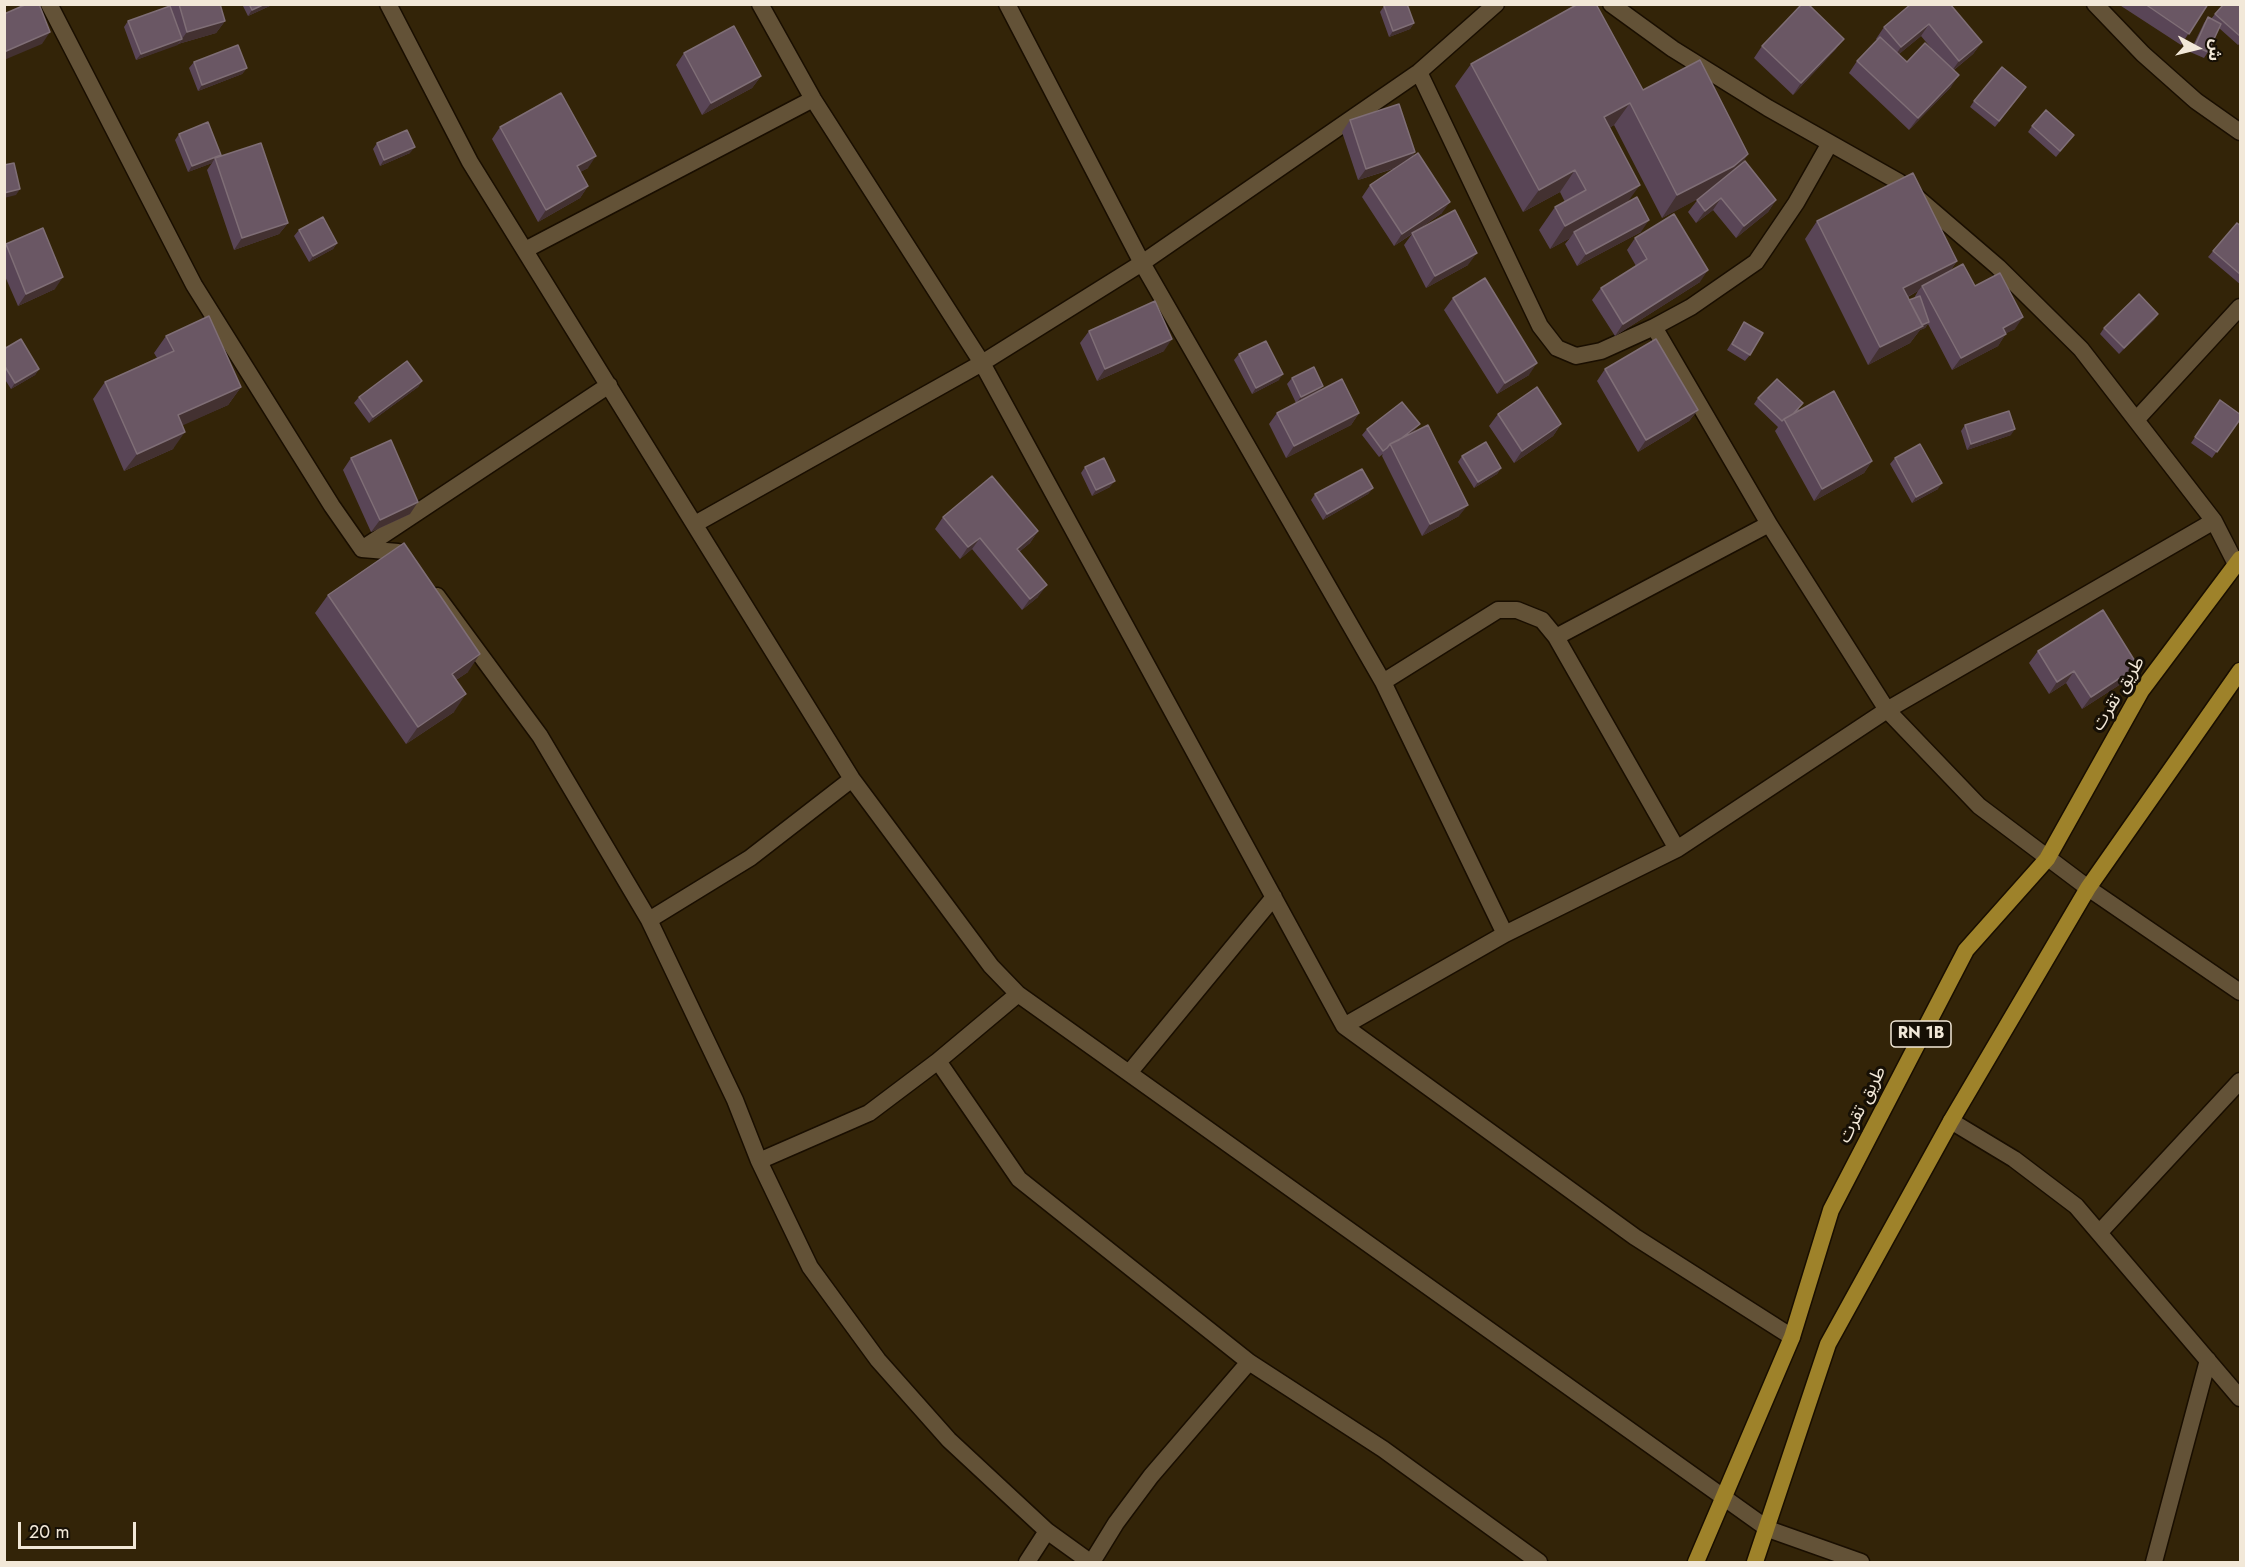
<!DOCTYPE html>
<html>
<head>
<meta charset="utf-8">
<style>
  body { margin:0 }
  #map { position:relative; width:2245px; height:1567px; overflow:hidden; background:#332408; font-family:Jost,"Noto Sans Arabic",sans-serif }
  canvas { display:block }
  .frame { position:absolute; inset:0; border:6px solid #f2e8d8; pointer-events:none }
  .north { position:absolute; left:2167px; top:18px; width:60px; height:60px; -webkit-text-stroke:4px #160f05; paint-order:stroke; rotate:97deg; font-size:16px; font-weight:700; line-height:24px; text-align:center; color:#f2e8d8 }
  .north::after { content:''; display:block; margin:auto; width:21px; height:27px; background:#f2e8d8; clip-path:polygon(50% 0,100% 100%,50% 72%,0 100%) }
  .scale { position:absolute; left:18px; top:1522px; width:118px; height:27px; box-sizing:border-box; border:3px solid #f2e8d8; border-top:0; padding-left:8px; font-size:18px; line-height:21px; white-space:nowrap; color:#f2e8d8; -webkit-text-stroke:4px #160f05; paint-order:stroke }
</style>
</head>
<body>
<div id="map">
<canvas width="2245" height="1567"></canvas>
<div class="frame"></div>
<div class="north">ش</div>
<div class="scale">20 m</div>
</div>
<script>
const ctx = document.querySelector('canvas').getContext('2d');
ctx.lineJoin = 'round';
const toPath = rows => new Path2D(rows.map(r => 'M' + r).join(''));
function stroke(path, color, width, dash) { ctx.strokeStyle = color; ctx.lineWidth = width; ctx.lineCap = dash ? 'butt' : 'round'; ctx.setLineDash(dash || []); ctx.stroke(path); }
function paint(path, color) { ctx.fillStyle = color; ctx.fill(path, 'evenodd'); }
function drawText(font, color, halo, rows, align = 'center') {
  ctx.font = font + ' Jost,"Noto Sans Arabic",sans-serif'; ctx.lineWidth = 6; ctx.setLineDash([]); ctx.textBaseline = 'middle'; ctx.strokeStyle = halo; ctx.fillStyle = color; for (const [text, x, y, turn = 0] of rows) {
    ctx.save(); ctx.translate(x, y); ctx.rotate((+turn || 0) * Math.PI / 180); ctx.textAlign = isNaN(turn) ? turn : align; if (halo) ctx.strokeText(text, 0, 0); ctx.fillText(text, 0, 0); ctx.restore();
  }
}
const minor = toPath([
  [49,4,194,285,332,506,362,549,398,552,408,564],
  [388,4,470,162,852,779,991,966,1018,994,1768,1529,1861,1562],
  [760,4,813,99,982,363,1344,1026,1505,934,1677,849,1887,710,1979,806,2088,888,2240,992],
  [1007,4,1142,263,1383,682,1505,934],
  [1611,4,1673,49,1768,108,1899,182,1998,267,2081,349,2214,521,2236,564],
  [2095,4,2143,54,2196,101,2240,132],
  [1419,72,1540,326,1557,348,1576,356,1601,351,1654,327],
  [1830,143,1796,203,1756,262,1691,307,1654,327,1769,524,1887,710,2214,521],
  [525,250,813,99],
  [2136,420,2240,307],
  [695,524,982,363,1142,263,1419,72,1496,4],
  [362,549,609,385],
  [437,596,540,736,649,920,735,1100,759,1161,869,1113,938,1061,1018,994],
  [1556,637,1677,849],
  [1383,682,1498,610,1517,610,1542,620,1556,637,1769,524],
  [649,920,750,858,852,779],
  [1344,1026,1635,1237,1792,1337],
  [938,1061,1019,1179,1249,1362,1383,1449,1539,1562],
  [1129,1073,1274,897],
  [1951,1121,2014,1159,2076,1206,2240,1398],
  [759,1161,810,1267,878,1360,949,1440,1047,1531,1090,1562],
  [2099,1233,2240,1081],
  [1027,1562,1047,1531],
  [1092,1562,1116,1523,1151,1476,1249,1362],
  [2154,1562,2208,1360]
]);
const primary = toPath([
  [1696,1562,1792,1337,1831,1210,1966,950,2047,859,2141,691,2240,559],
  [1755,1562,1828,1344,1951,1121,2088,888,2240,671]
]);
stroke(minor, '#190e00', 19);
stroke(primary, '#190e00', 19);
stroke(minor, '#635237', 16);
stroke(primary, '#9e822a', 16);
paint(toPath([
  [168,4,220,4,225,21,216,33,178,44,136,60,124,27,128,21,168,7],
  [242,4,274,4,248,16],
  [1911,4,1982,42,1973,54,1954,70,1951,87,1909,130,1849,73,1857,61,1877,40,1876,39,1884,27],
  [1921,36,1931,48,1907,62,1899,54],
  [2118,4,2208,4,2181,45],
  [2241,4,2241,43,2238,45,2219,28,2208,52,2204,58,2190,52,2204,23,2208,17,2211,19,2215,14],
  [1384,6,1414,23,1410,29,1389,37,1380,12],
  [1844,39,1835,50,1793,95,1754,58,1762,46],
  [684,53,761,76,752,88,702,115,676,65],
  [194,62,247,68,242,74,198,91,189,68],
  [1471,64,1643,90,1748,154,1740,166,1776,200,1768,212,1736,238,1713,210,1696,223,1688,212,1699,198,1662,218,1614,125,1609,128,1628,202,1641,232,1577,266,1565,244,1570,238,1550,249,1539,230,1555,207,1565,202,1560,192,1523,212,1455,86],
  [2022,93,1995,127,1970,107,1974,101],
  [1350,120,1415,152,1412,157,1442,213,1413,233,1468,265,1426,288,1404,245,1412,234,1394,246,1362,197,1370,185,1396,168,1358,180,1342,132],
  [2032,126,2074,135,2056,157,2028,132],
  [500,127,588,168,580,172,588,186,580,198,538,222,492,139],
  [179,134,221,155,219,157,288,223,279,234,234,250,207,170,212,163,188,172,175,140],
  [377,143,410,153,380,166,373,149],
  [1817,221,1957,261,1950,271,1975,286,2015,329,2006,333,1998,346,1952,370,1928,324,1925,328,1920,330,1910,343,1868,365,1805,239],
  [1918,291,1914,298,1909,300,1908,297],
  [2241,226,2241,285,2208,257,2213,251],
  [299,230,337,243,333,249,309,262,294,236],
  [1635,238,1700,282,1615,336,1592,300,1601,288,1636,266,1627,250],
  [6,244,55,289,18,306,4,274,4,246],
  [1453,298,1529,375,1497,394,1444,310],
  [2158,314,2154,320,2119,354,2100,334,2104,328],
  [1744,322,1750,355,1745,361,1727,350],
  [1089,331,1164,351,1097,381,1080,343],
  [166,336,241,387,228,405,182,425,173,449,124,471,93,399,105,382,157,358,154,353],
  [4,349,39,369,35,375,11,389,4,378],
  [1239,354,1279,380,1252,394,1234,360],
  [1605,369,1698,410,1689,421,1638,452,1597,381],
  [1292,378,1320,390,1359,413,1351,425,1286,458,1269,424,1277,413,1296,403,1287,384],
  [422,381,418,387,369,423,354,403,359,397],
  [1758,398,1799,409,1797,412,1872,461,1864,473,1814,501,1775,431,1778,427,1754,404],
  [2220,400,2241,418,2212,458,2191,443],
  [1498,414,1561,424,1553,436,1514,463,1489,426],
  [1965,425,2011,435,1967,450,1961,431],
  [1367,429,1415,430,1411,433,1459,516,1422,536,1382,456,1383,454,1379,457,1362,435],
  [1462,456,1501,468,1497,474,1474,488,1458,462],
  [351,458,410,514,371,532,343,470],
  [1895,458,1938,489,1912,503,1890,464],
  [1085,467,1110,487,1092,496,1081,473],
  [1373,488,1368,494,1323,520,1311,500,1315,494],
  [943,517,1038,531,1030,543,1019,552,1038,597,1022,610,972,549,960,559,935,529],
  [328,595,468,672,456,680,454,712,406,744,315,613],
  [2038,651,2130,678,2082,709,2066,683,2049,694,2029,663]
]), '#594556');
paint(toPath([
  [265,4,274,4,248,16,252,10],
  [225,21,216,33,178,44,187,32],
  [1414,23,1410,29,1389,37,1393,31],
  [1929,24,1921,36,1893,59,1901,47],
  [50,32,42,44,4,60,4,52],
  [182,39,178,45,136,60,141,54],
  [1844,39,1835,50,1793,95,1801,83],
  [1982,42,1973,54,1951,72,1959,61],
  [247,68,242,74,198,91,202,85],
  [1959,75,1951,87,1909,130,1918,118],
  [761,76,752,88,702,115,711,103],
  [1630,103,1614,125,1588,140,1604,117],
  [415,147,410,153,380,166,384,160],
  [1415,152,1407,164,1358,180,1366,169],
  [1748,154,1733,176,1719,188,1662,218,1677,195],
  [221,155,217,161,215,158,212,163,188,172,192,166],
  [596,156,588,168,569,178,577,166],
  [1575,170,1560,192,1523,212,1539,190],
  [1640,185,1624,207,1574,232,1570,238,1550,249,1565,226],
  [588,186,580,198,538,222,546,210],
  [20,189,16,195,4,198,4,193],
  [1721,198,1713,210,1696,223,1705,211],
  [1776,200,1768,212,1736,238,1744,226],
  [1450,202,1442,213,1394,246,1402,234],
  [1649,220,1641,232,1577,266,1586,254],
  [288,223,279,234,234,250,242,238],
  [337,243,333,249,309,262,313,256],
  [1477,253,1468,265,1426,288,1435,276],
  [1957,261,1945,278,1922,286,1918,291,1891,305,1903,288],
  [1708,270,1700,282,1615,336,1623,324],
  [63,277,55,289,18,306,26,294],
  [2158,314,2154,320,2119,354,2124,348],
  [2023,317,2015,329,1995,339,2003,328],
  [1929,322,1925,328,1920,330,1910,343,1868,365,1880,347,1912,329],
  [2006,334,1998,346,1952,370,1961,358],
  [1172,339,1164,351,1097,381,1105,369],
  [1537,363,1529,375,1497,394,1505,383],
  [39,369,35,375,11,389,15,383],
  [1283,374,1279,380,1252,394,1256,388],
  [422,381,418,387,369,423,373,417],
  [1323,386,1319,392,1296,403,1301,397],
  [241,387,228,405,166,433,178,415],
  [1698,410,1689,421,1638,452,1646,440],
  [1359,413,1351,425,1286,458,1294,446],
  [1420,424,1415,430,1392,448,1391,446],
  [1561,424,1553,436,1514,463,1522,451],
  [2015,429,2011,435,1967,450,1971,444],
  [185,432,173,449,124,471,137,454],
  [1872,461,1864,473,1814,501,1822,489],
  [1501,468,1497,474,1474,488,1478,482],
  [1115,481,1110,487,1092,496,1096,490],
  [1942,483,1938,489,1912,503,1916,497],
  [1373,488,1368,494,1323,520,1327,514],
  [418,502,410,514,371,532,380,520],
  [1468,505,1459,516,1422,536,1430,524],
  [1038,531,1030,543,1008,561,1017,549],
  [980,538,972,549,960,559,968,547],
  [1047,585,1038,597,1022,610,1030,599],
  [480,654,468,672,439,691,452,674],
  [2138,666,2130,678,2082,709,2091,697],
  [2074,671,2066,683,2049,694,2057,682],
  [466,694,454,712,406,744,418,727]
]), '#433131');
const building = toPath([
  [27,4,39,4,50,32,4,52,4,14,27,4],
  [179,4,220,4,225,21,187,32,179,4],
  [249,4,265,4,252,10,249,4],
  [1388,4,1407,4,1414,23,1393,31,1384,6,1388,4],
  [1578,4,1596,4,1643,90,1700,60,1748,154,1734,166,1677,195,1630,103,1604,117,1640,185,1565,226,1555,207,1586,190,1575,170,1539,190,1471,64,1578,4],
  [1802,4,1808,4,1844,39,1801,83,1762,46,1802,4],
  [1911,4,1950,4,1982,42,1959,61,1929,24,1901,47,1884,27,1911,4],
  [2145,4,2208,4,2189,34,2145,4],
  [2224,4,2241,4,2241,37,2215,14,2224,4],
  [170,6,182,39,141,54,128,21,170,6],
  [2208,17,2221,24,2208,52,2195,46,2208,17],
  [734,26,761,76,711,103,684,53,734,26],
  [1880,37,1907,62,1925,43,1959,75,1918,118,1857,61,1880,37],
  [238,45,247,68,202,85,194,62,238,45],
  [2002,67,2026,87,1999,121,1974,101,2002,67],
  [561,93,596,156,577,166,588,186,546,210,500,127,561,93],
  [1399,104,1415,152,1366,169,1350,120,1399,104],
  [2046,110,2074,135,2060,151,2032,126,2046,110],
  [208,122,221,155,192,166,179,134,208,122],
  [407,130,415,147,384,160,377,143,407,130],
  [261,143,288,223,242,238,215,158,261,143],
  [1418,153,1450,202,1402,234,1370,185,1418,153],
  [1745,161,1776,200,1744,226,1721,198,1705,211,1697,200,1745,161],
  [14,163,20,189,4,193,4,165,14,163],
  [1913,173,1957,261,1903,288,1923,326,1880,347,1817,221,1913,173],
  [1637,197,1649,220,1586,254,1574,232,1637,197],
  [1455,210,1477,253,1435,276,1412,233,1455,210],
  [1674,214,1708,270,1623,324,1601,288,1647,259,1635,238,1674,214],
  [323,217,337,243,313,256,299,230,323,217],
  [2237,223,2241,226,2241,275,2213,251,2237,223],
  [43,228,63,277,26,294,6,244,43,228],
  [1963,264,1975,286,2000,273,2023,317,2003,328,2006,334,1961,358,1922,286,1963,264],
  [1485,278,1537,363,1505,383,1453,298,1485,278],
  [2139,294,2158,314,2124,348,2104,328,2139,294],
  [1920,296,1929,322,1922,325,1909,300,1920,296],
  [1155,301,1172,339,1105,369,1089,331,1155,301],
  [209,316,241,387,178,415,185,432,137,454,105,382,174,351,166,336,209,316],
  [1744,322,1763,333,1750,355,1732,344,1744,322],
  [21,339,39,369,15,383,4,365,4,349,21,339],
  [1656,339,1698,410,1646,440,1605,369,1656,339],
  [1266,341,1283,374,1256,388,1239,354,1266,341],
  [407,361,422,381,373,417,359,397,407,361],
  [1314,367,1323,386,1301,397,1292,378,1314,367],
  [1342,379,1359,413,1294,446,1277,413,1342,379],
  [1777,379,1803,403,1793,414,1784,419,1782,421,1758,398,1777,379],
  [1537,387,1561,424,1522,451,1498,414,1537,387],
  [1834,391,1872,461,1822,489,1784,419,1834,391],
  [2220,400,2241,415,2241,418,2217,452,2195,437,2220,400],
  [1402,402,1420,424,1399,440,1390,444,1387,448,1383,451,1367,429,1402,402],
  [2009,411,2015,429,1971,444,1965,425,2009,411],
  [1428,425,1468,505,1430,524,1390,444,1428,425],
  [391,440,418,502,380,520,351,458,391,440],
  [1486,442,1501,468,1478,482,1462,456,1486,442],
  [1920,444,1942,483,1916,497,1895,458,1920,444],
  [1104,458,1115,481,1096,490,1085,467,1104,458],
  [1362,469,1373,488,1327,514,1315,494,1362,469],
  [992,476,1038,531,1017,549,1047,585,1030,599,980,538,968,547,943,517,992,476],
  [404,543,480,654,452,674,466,694,418,727,328,595,404,543],
  [2103,610,2138,666,2091,697,2074,671,2057,682,2038,651,2103,610]
]);
paint(building, '#6a5764');
stroke(building, '#7f6e76', 1.5);
for (const [x, y, w] of [
  [1921,1034,60]
]) { const box = new Path2D(); box.roundRect(x - w / 2, y - 13, w, 26, 4.5); ctx.fillStyle = '#160f05'; ctx.fill(box); stroke(box, '#f2e8d8', 1.5); }
drawText('bold 16px', '#f2e8d8', null, [
  ["RN 1B",1921,1034]
]);
drawText('18px', '#f2e8d8', '#160f05', [
  ["طريق تقرت",2119,694,-58],
  ["طريق تقرت",1863,1105,-63]
]);
</script>
</body>
</html>
